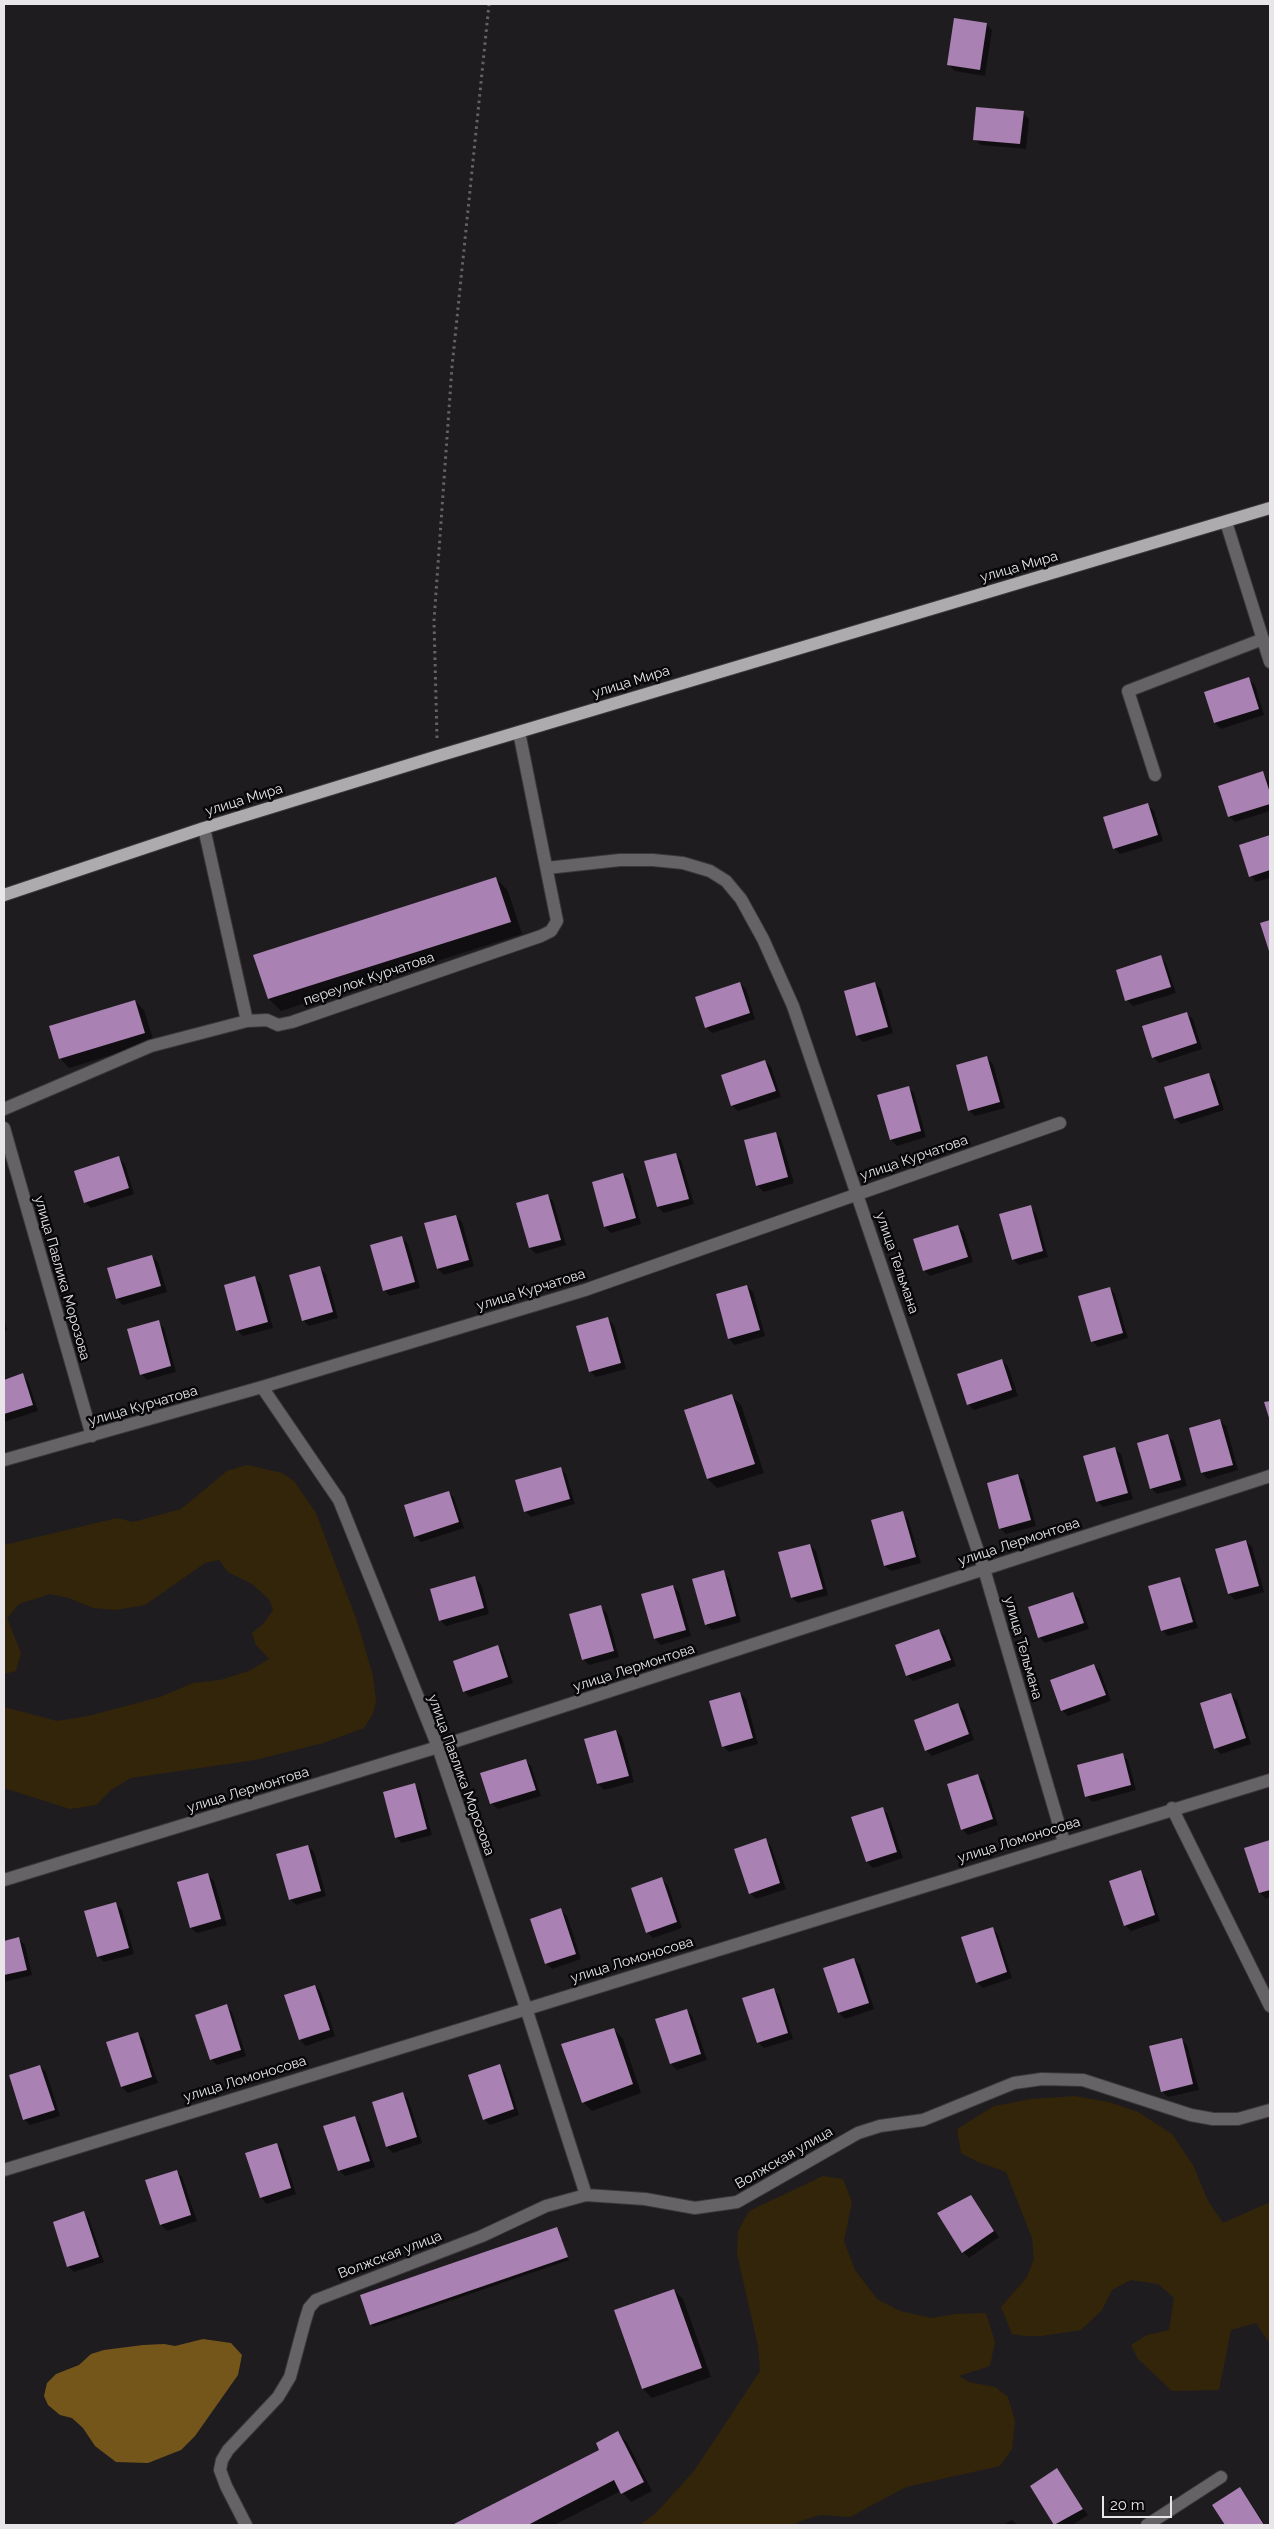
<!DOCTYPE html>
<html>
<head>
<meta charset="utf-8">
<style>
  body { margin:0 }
  #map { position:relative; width:1274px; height:2529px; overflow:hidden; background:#1f1c20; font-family:Raleway,sans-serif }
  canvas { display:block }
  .frame { position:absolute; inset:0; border:5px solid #e8e6e8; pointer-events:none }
  .scale { position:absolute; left:1102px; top:2496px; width:70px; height:22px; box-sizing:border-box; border:2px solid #e8e6e8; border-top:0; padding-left:6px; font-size:15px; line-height:18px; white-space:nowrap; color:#e8e6e8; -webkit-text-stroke:4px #080709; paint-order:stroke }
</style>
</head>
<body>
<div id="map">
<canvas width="1274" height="2529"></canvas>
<div class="frame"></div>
<div class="scale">20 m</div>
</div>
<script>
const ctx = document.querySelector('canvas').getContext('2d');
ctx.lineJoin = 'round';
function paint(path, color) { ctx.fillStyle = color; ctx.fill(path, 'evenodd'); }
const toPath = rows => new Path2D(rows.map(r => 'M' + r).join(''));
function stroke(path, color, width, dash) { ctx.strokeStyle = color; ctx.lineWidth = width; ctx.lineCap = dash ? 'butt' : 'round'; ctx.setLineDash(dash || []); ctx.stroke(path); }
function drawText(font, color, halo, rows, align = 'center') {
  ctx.font = font + ' Raleway,sans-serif'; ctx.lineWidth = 5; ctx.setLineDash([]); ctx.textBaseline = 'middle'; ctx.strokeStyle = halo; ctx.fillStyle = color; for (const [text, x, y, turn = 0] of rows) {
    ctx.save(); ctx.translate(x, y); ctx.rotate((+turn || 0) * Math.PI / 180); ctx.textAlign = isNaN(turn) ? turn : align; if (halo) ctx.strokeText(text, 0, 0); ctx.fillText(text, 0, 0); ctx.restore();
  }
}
paint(toPath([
  [247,1465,282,1473,294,1481,316,1513,357,1621,373,1676,376,1701,373,1714,364,1728,323,1743,255,1760,131,1778,111,1790,96,1805,70,1809,4,1788,4,1707,57,1721,88,1716,160,1697,193,1683,220,1680,249,1671,269,1659,256,1645,252,1633,264,1623,273,1610,269,1599,252,1584,228,1572,219,1560,205,1563,145,1605,115,1610,93,1608,69,1598,50,1594,19,1604,7,1618,21,1653,16,1671,4,1674,4,1545,117,1518,133,1522,181,1509,227,1471],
  [1075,2096,1109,2102,1138,2112,1172,2134,1193,2165,1208,2201,1223,2223,1270,2202,1270,2344,1256,2323,1231,2330,1219,2390,1172,2391,1138,2359,1131,2345,1147,2335,1169,2330,1174,2298,1158,2284,1131,2280,1112,2290,1102,2310,1081,2330,1042,2336,1025,2336,1012,2334,1001,2307,1027,2277,1034,2259,1032,2238,1006,2172,978,2162,961,2153,957,2129,994,2106,1031,2099],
  [823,2176,843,2179,852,2202,844,2241,855,2270,877,2299,900,2311,932,2318,956,2314,986,2313,995,2342,990,2366,959,2376,969,2382,995,2387,1008,2397,1015,2421,1012,2449,1000,2466,906,2487,850,2517,820,2515,798,2522,796,2525,640,2525,656,2513,694,2471,760,2371,758,2346,737,2254,738,2231,749,2211]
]), '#332509');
paint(toPath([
  [203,2339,231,2343,242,2355,238,2375,195,2436,181,2450,148,2463,116,2462,95,2446,83,2428,72,2418,60,2415,48,2405,44,2396,47,2383,56,2374,79,2365,91,2354,104,2350,143,2345,164,2344,175,2346]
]), '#74561a');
paint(toPath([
  [986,24,992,30,985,76,955,71,949,65],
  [1023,113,1029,119,1026,149,981,145,975,139],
  [1249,679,1255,685,1264,715,1221,729,1215,723],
  [1263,773,1270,783,1270,811,1235,822,1229,816],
  [1148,805,1154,811,1163,841,1120,854,1114,848],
  [1270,837,1270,878,1256,882,1251,876,1241,846],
  [496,878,508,891,522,934,281,1011,269,999],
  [1160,957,1166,963,1176,993,1133,1006,1127,1000],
  [740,983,746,989,755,1019,712,1033,706,1027],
  [875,983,881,989,893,1033,863,1042,857,1036,845,991],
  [135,1001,144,1010,154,1042,69,1068,60,1058],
  [1187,1014,1193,1019,1202,1049,1159,1063,1153,1057],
  [987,1058,993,1064,1005,1108,975,1116,969,1110],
  [765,1061,771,1067,781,1097,738,1111,732,1105],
  [1209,1075,1215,1081,1224,1110,1181,1124,1175,1118],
  [908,1087,914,1093,926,1137,897,1146,891,1140,878,1096],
  [775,1133,781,1139,794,1183,764,1192,758,1186,745,1141],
  [675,1154,681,1160,694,1204,664,1213,658,1207],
  [119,1158,125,1164,134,1194,91,1208,85,1202],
  [623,1174,629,1180,641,1224,611,1233,605,1227,593,1182],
  [547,1195,553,1201,566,1245,536,1254,530,1248,518,1204],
  [1030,1207,1036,1213,1048,1257,1019,1265,1013,1259],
  [456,1216,462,1222,474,1266,444,1275,438,1269],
  [958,1226,964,1232,973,1262,930,1276,924,1270],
  [402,1238,408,1244,420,1288,390,1296,384,1290],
  [152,1256,158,1262,167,1292,123,1305,117,1299,108,1269],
  [320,1268,326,1274,338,1318,309,1326,303,1320],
  [255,1278,261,1284,273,1328,243,1336,237,1330],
  [747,1286,753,1292,765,1336,735,1345,729,1339,717,1294],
  [1110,1288,1115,1294,1128,1338,1098,1347,1092,1341],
  [608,1319,614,1325,626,1369,596,1377,590,1371],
  [4,1320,7,1330,4,1331],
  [158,1322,164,1328,176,1372,147,1380,141,1374],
  [1002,1360,1008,1366,1018,1396,974,1410,968,1404],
  [22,1375,28,1381,38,1411,4,1422,4,1381],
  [732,1396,741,1405,764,1473,717,1488,708,1479],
  [1220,1420,1226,1426,1238,1470,1208,1479,1202,1473,1190,1429],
  [1168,1436,1174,1442,1187,1486,1157,1494,1151,1488],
  [1115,1449,1121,1454,1133,1499,1103,1507,1097,1501],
  [560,1468,566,1474,575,1504,531,1517,525,1511],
  [1018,1475,1024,1481,1036,1526,1006,1534,1000,1528],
  [449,1492,454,1498,464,1528,421,1542,415,1536],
  [902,1513,908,1519,921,1563,891,1571,885,1566],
  [1246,1541,1252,1547,1264,1592,1235,1600,1229,1594],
  [810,1545,816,1551,828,1595,798,1603,792,1598],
  [723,1572,729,1578,741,1622,712,1630,706,1624],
  [475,1578,481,1584,489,1614,446,1626,440,1620],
  [1179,1578,1185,1584,1198,1628,1168,1636,1162,1630],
  [673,1586,679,1592,691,1636,661,1645,655,1639],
  [1073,1593,1079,1599,1089,1629,1045,1643,1040,1638,1030,1608],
  [601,1607,607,1613,619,1657,589,1665,583,1659],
  [939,1630,945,1636,956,1666,913,1681,907,1675],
  [498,1647,503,1653,513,1683,470,1697,464,1691],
  [1094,1665,1100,1671,1111,1701,1068,1716,1062,1710],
  [740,1693,746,1699,758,1744,729,1752,723,1746],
  [1231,1695,1237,1700,1251,1744,1221,1754,1215,1748],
  [958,1705,964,1710,974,1740,932,1756,926,1750],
  [616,1731,622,1737,634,1782,604,1790,598,1784,586,1740],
  [1122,1754,1128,1760,1136,1790,1092,1802,1087,1796],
  [525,1760,531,1766,541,1796,498,1809,492,1804],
  [978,1776,984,1781,998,1825,968,1835,962,1829],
  [414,1785,420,1791,432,1835,402,1843,396,1837],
  [882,1808,888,1814,903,1858,873,1868,867,1862,853,1818],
  [765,1840,771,1846,786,1889,756,1899,750,1893],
  [1270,1841,1270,1897,1266,1899,1260,1893,1246,1849],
  [308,1846,314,1852,326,1896,296,1905,290,1899],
  [1140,1872,1146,1878,1160,1921,1131,1931,1125,1925],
  [208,1875,214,1881,227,1925,197,1933,191,1928],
  [662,1879,668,1885,682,1928,653,1938,647,1932],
  [116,1904,122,1910,134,1954,104,1962,98,1956],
  [561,1910,567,1916,581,1959,552,1969,546,1963],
  [992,1928,998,1934,1012,1978,983,1988,977,1982],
  [19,1939,25,1945,32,1975,4,1982,4,1942],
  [854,1959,860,1965,874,2009,845,2019,839,2013],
  [315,1986,321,1992,335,2036,306,2046,300,2040],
  [773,1989,779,1995,793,2039,764,2048,758,2042],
  [226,2006,232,2012,246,2056,217,2065,211,2059],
  [686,2010,692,2016,707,2060,677,2070,671,2064,657,2020],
  [614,2029,623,2039,641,2093,592,2111,583,2102],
  [137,2033,143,2039,158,2083,128,2093,122,2087,108,2043],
  [1181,2039,1187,2045,1199,2090,1168,2097,1162,2091],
  [40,2066,46,2072,60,2116,30,2125,24,2119],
  [499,2066,505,2072,519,2115,490,2125,484,2119],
  [402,2093,408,2099,422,2143,393,2153,387,2147,373,2103],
  [354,2117,360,2123,375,2167,345,2176,339,2170],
  [276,2144,282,2150,296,2194,267,2204,261,2198],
  [176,2171,182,2177,197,2221,167,2231,161,2225],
  [971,2196,999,2237,969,2258,963,2252],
  [84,2213,89,2219,104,2262,74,2272,68,2266],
  [557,2228,569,2260,374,2327,371,2325,361,2296],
  [674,2290,683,2299,711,2377,652,2398,643,2389,616,2311],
  [617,2433,627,2442,652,2491,631,2502,621,2491,554,2525,455,2525,601,2451],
  [1057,2470,1088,2515,1072,2525,1056,2525,1031,2486],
  [1239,2489,1245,2494,1265,2525,1226,2525,1214,2505],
  [1012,2520,1017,2525,1003,2525]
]), '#0007');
paint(toPath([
  [954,18,987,23,980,70,947,65],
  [976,107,1024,111,1020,144,973,140],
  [1249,677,1259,709,1214,723,1204,692],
  [1263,771,1270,793,1270,804,1228,817,1218,786],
  [1148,803,1158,835,1113,849,1103,817],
  [1270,835,1270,870,1249,877,1239,845],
  [496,877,511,922,268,999,253,955],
  [1270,920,1270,954,1260,923],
  [1161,955,1171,987,1125,1001,1116,970],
  [740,982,750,1013,705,1028,695,997],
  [875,982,888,1027,856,1036,844,991],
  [135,1000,145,1033,59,1059,49,1026],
  [1187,1012,1197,1043,1152,1058,1142,1026],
  [987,1056,1000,1102,968,1111,956,1065],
  [765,1060,776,1091,731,1106,721,1075],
  [1209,1073,1219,1105,1174,1119,1164,1087],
  [909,1086,921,1131,890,1140,877,1095],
  [776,1132,788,1177,756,1186,744,1140],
  [676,1153,689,1199,657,1207,644,1161],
  [119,1156,129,1188,84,1203,74,1171],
  [623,1173,636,1218,604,1227,592,1182],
  [548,1194,561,1240,529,1248,516,1203],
  [1031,1205,1043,1251,1012,1260,999,1214],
  [456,1215,469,1260,437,1269,424,1223],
  [958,1225,968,1257,923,1271,913,1239],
  [402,1236,415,1282,383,1291,370,1245],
  [152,1255,161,1286,116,1299,107,1268],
  [320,1266,333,1312,302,1321,289,1275],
  [255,1276,268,1322,236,1331,224,1285],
  [747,1285,760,1330,728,1339,716,1294],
  [1110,1287,1123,1333,1091,1342,1078,1296],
  [608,1317,621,1363,589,1372,576,1326],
  [159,1320,171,1366,140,1375,127,1329],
  [1002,1359,1012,1390,967,1405,957,1374],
  [23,1373,33,1405,4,1414,4,1380],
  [732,1394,755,1464,707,1479,684,1410],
  [1270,1401,1270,1421,1264,1402],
  [1220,1419,1233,1465,1201,1473,1189,1428],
  [1168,1434,1181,1480,1150,1489,1137,1443],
  [1115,1447,1128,1493,1096,1502,1083,1456],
  [561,1467,570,1499,524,1512,515,1480],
  [1018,1474,1031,1520,999,1529,987,1483],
  [449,1491,459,1522,414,1537,404,1505],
  [903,1511,916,1557,884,1566,871,1520],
  [1246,1540,1259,1586,1228,1594,1215,1549],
  [810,1544,823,1589,791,1598,778,1552],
  [724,1570,736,1616,705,1625,692,1579],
  [475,1576,484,1608,439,1621,430,1589],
  [1180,1577,1193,1622,1161,1631,1148,1586],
  [673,1585,686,1630,654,1639,641,1594],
  [1073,1592,1084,1623,1038,1638,1028,1607],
  [601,1605,614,1651,582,1660,569,1614],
  [939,1629,951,1660,906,1676,895,1645],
  [498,1645,508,1677,463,1692,453,1661],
  [1094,1664,1106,1695,1061,1711,1050,1680],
  [740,1692,753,1738,722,1747,709,1701],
  [1231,1693,1246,1738,1214,1749,1200,1703],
  [958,1703,969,1734,925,1751,914,1720],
  [616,1730,629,1776,597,1784,584,1739],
  [1123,1753,1131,1785,1085,1797,1077,1765],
  [526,1759,536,1790,490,1804,480,1773],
  [978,1774,993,1819,961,1830,947,1784],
  [415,1783,427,1829,395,1838,383,1792],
  [883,1807,897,1852,866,1862,851,1817],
  [766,1838,780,1883,749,1894,734,1849],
  [1270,1840,1270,1890,1259,1893,1244,1848],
  [308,1845,321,1891,289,1900,276,1854],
  [1141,1870,1155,1915,1124,1926,1109,1881],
  [208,1873,221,1919,190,1928,177,1882],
  [662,1877,677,1922,646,1933,631,1888],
  [116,1902,129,1948,97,1957,84,1911],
  [561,1908,576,1954,545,1964,530,1919],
  [993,1927,1007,1972,976,1983,961,1937],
  [19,1937,27,1970,4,1975,4,1941],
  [854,1958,869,2003,838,2013,823,1968],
  [315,1985,330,2030,299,2040,284,1995],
  [774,1988,788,2033,757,2043,742,1998],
  [227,2004,241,2050,210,2060,195,2015],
  [687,2009,701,2054,670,2064,655,2019],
  [614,2028,633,2084,582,2103,561,2044],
  [138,2032,152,2077,121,2087,106,2042],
  [1182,2038,1193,2084,1161,2092,1149,2046],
  [500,2064,514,2109,483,2120,468,2075],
  [40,2065,55,2110,23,2120,9,2075],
  [403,2092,417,2137,386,2147,372,2102],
  [355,2116,370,2161,338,2171,323,2126],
  [277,2143,291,2188,260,2198,245,2153],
  [177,2170,191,2215,160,2225,145,2180],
  [971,2195,994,2231,962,2253,937,2213],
  [84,2211,99,2257,67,2267,53,2222],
  [557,2227,568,2257,370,2325,360,2295],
  [674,2289,702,2368,642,2389,614,2310],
  [618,2431,644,2482,621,2494,614,2480,528,2525,452,2525,599,2450,596,2443],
  [1057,2468,1083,2509,1054,2525,1030,2486],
  [1240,2487,1264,2525,1225,2525,1212,2505]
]), '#a981b2');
const minor = toPath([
  [1226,522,1270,662],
  [1155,775,1128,691,1263,639],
  [204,828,247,1021],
  [547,868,620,860,653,860,683,863,710,871,726,881,741,899,763,939,793,1006,984,1569,1064,1842],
  [4,1109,151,1046,247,1021,267,1020,278,1025,292,1022,541,936,551,931,557,921,519,732],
  [4,1128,92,1436],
  [262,1387,339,1500,438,1747,526,2008,586,2195],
  [4,1460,262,1387,585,1290,1060,1123],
  [1172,1808,1270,2006],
  [4,1880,438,1747,1270,1476],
  [4,2170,1270,1780],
  [246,2525,226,2486,220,2470,222,2460,228,2450,278,2397,290,2377,305,2321,309,2308,316,2300,482,2236,546,2206,586,2195,645,2199,695,2208,737,2202,858,2133,880,2126,923,2120,1014,2083,1042,2079,1083,2080,1191,2115,1213,2119,1238,2119,1270,2110],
  [1147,2525,1221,2477]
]);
const major = toPath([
  [4,895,204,828,438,756,1270,508]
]);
stroke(minor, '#3b383c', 14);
stroke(major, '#3b383c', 14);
stroke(toPath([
  [437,738,434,621,452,367,489,4]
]), '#656266', 3, [2.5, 4]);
stroke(minor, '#656365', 12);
stroke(major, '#aeabaf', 12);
drawText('14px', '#e8e6e8', '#080709', [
  ["улица Мира",1019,567,-16],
  ["улица Мира",631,682,-17],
  ["улица Мира",244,800,-17],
  ["переулок Курчатова",369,979,-19],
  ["улица Курчатова",914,1158,-19],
  ["улица Тельмана",897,1263,71],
  ["улица Павлика Морозова",62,1278,74],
  ["улица Курчатова",531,1290,-17],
  ["улица Курчатова",143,1406,-16],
  ["улица Лермонтова",1019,1542,-18],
  ["улица Тельмана",1023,1648,74],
  ["улица Лермонтова",634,1668,-18],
  ["улица Павлика Морозова",461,1775,70],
  ["улица Лермонтова",248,1790,-17],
  ["улица Ломоносова",1019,1840,-17],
  ["улица Ломоносова",632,1960,-17],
  ["улица Ломоносова",245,2079,-17],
  ["Волжская улица",784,2158,-30],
  ["Волжская улица",390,2255,-21]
]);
</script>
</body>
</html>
